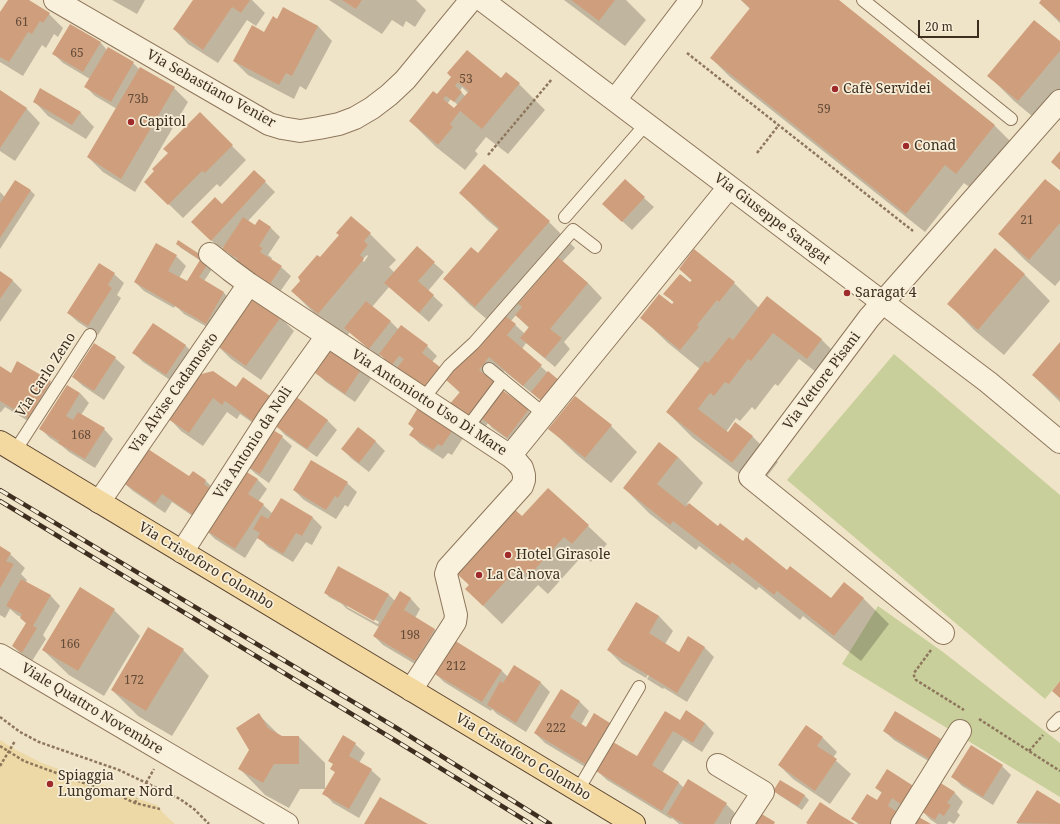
<!DOCTYPE html>
<html>
<head>
<meta charset="utf-8">
<style>
  body { margin:0 }
  #map { position:relative; width:1060px; height:824px; overflow:hidden; background:#f0e4c8; font-family:"Noto Serif",serif }
  canvas { display:block }
  .scale { position:absolute; left:918px; top:20px; width:61px; height:18px; box-sizing:border-box; border:2px solid #3d2e20; border-top:0; padding-left:5px; font-size:12px; line-height:14px; white-space:nowrap; color:#3d2e20; -webkit-text-stroke:3px #f7eed8; paint-order:stroke }
</style>
</head>
<body>
<div id="map">
<canvas width="1060" height="824"></canvas>
<div class="scale">20 m</div>
</div>
<script>
const ctx = document.querySelector('canvas').getContext('2d');
ctx.lineJoin = 'round';
function paint(path, color) { ctx.fillStyle = color; ctx.fill(path, 'evenodd'); }
const toPath = rows => new Path2D(rows.map(r => 'M' + r).join(''));
function stroke(path, color, width, dash) { ctx.strokeStyle = color; ctx.lineWidth = width; ctx.lineCap = dash ? 'butt' : 'round'; ctx.setLineDash(dash || []); ctx.stroke(path); }
function drawText(font, color, halo, rows, align = 'center') {
  ctx.font = font + ' "Noto Serif",serif'; ctx.lineWidth = 3.5; ctx.setLineDash([]); ctx.textBaseline = 'middle'; ctx.strokeStyle = halo; ctx.fillStyle = color; for (const [text, x, y, turn = 0] of rows) {
    ctx.save(); ctx.translate(x, y); ctx.rotate((+turn || 0) * Math.PI / 180); ctx.textAlign = isNaN(turn) ? turn : align; if (halo) ctx.strokeText(text, 0, 0); ctx.fillText(text, 0, 0); ctx.restore();
  }
}
paint(toPath([
  [894,354,1060,495,1060,681,1045,699,787,480],
  [878,606,943,652,1060,743,1060,797,842,664]
]), '#c9cf9b');
paint(toPath([
  [0,740,16,750,42,763,123,792,132,797,157,805,164,814,175,824,0,824]
]), '#ecd9a5');
paint(toPath([
  [9,0,27,0,49,14,63,28,58,37,54,34,46,48,42,45,23,76,0,62,0,14],
  [112,0,145,0,137,14],
  [194,0,252,0,265,13,256,26,247,20,218,63,188,44,174,29],
  [329,0,416,0,426,10,415,27,406,21,403,27,392,20,382,34],
  [564,0,626,0,646,20,625,46],
  [741,0,837,0,994,125,1013,144,975,191,964,183,925,232,730,77,711,58,750,9],
  [1043,0,1060,0,1060,23,1040,3],
  [284,9,318,26,332,41,306,90,300,86,294,99,248,75,234,61,265,33,278,20],
  [70,25,101,43,107,50,108,48,133,63,139,69,174,88,188,102,135,192,103,172,88,157,117,109,95,96,85,86,90,79,63,63,54,54],
  [1060,43,1060,107,1044,126,1014,101,988,75],
  [452,77,502,79,519,84,545,110,508,154,486,137,475,151,478,154,465,170,436,147,410,121,442,98],
  [462,87,468,93,465,96,460,91],
  [451,99,458,105,454,110,447,104],
  [0,92,26,108,40,123,15,161,0,151],
  [34,101,80,112,94,127,86,139,48,116],
  [200,114,246,160,220,187,217,184,183,218,146,182],
  [254,171,275,192,248,221,255,226,259,220,271,228,280,237,268,255,272,258,271,260,281,267,291,276,277,296,233,258,223,247,221,249,202,232,222,206],
  [16,181,31,191,35,195,0,249,0,192,5,197],
  [460,193,549,222,575,248,562,262,588,283,602,298,564,342,570,349,555,367,526,343,522,349,548,373,548,406,504,371,494,383,502,392,528,410,537,419,517,446,492,428,488,423,481,433,463,420,460,393,447,380,433,398,389,364,381,355,379,357,350,332,344,339,318,317,292,291,320,259,370,234,396,260,389,267,395,273,417,248,444,272,428,291,443,305,429,322,389,287,372,307,391,322,399,330,402,326,427,346,437,356,432,362,449,378,495,326,470,305,444,279,478,254,499,230,486,219],
  [367,255,368,256,364,262,362,260],
  [516,315,529,328,525,334,511,321],
  [1060,193,1060,280,1055,286,1025,260,999,234],
  [644,198,654,207,632,230,613,213],
  [177,244,214,266,204,281,224,293,233,302,216,332,184,314,179,309,175,306,174,308,144,291,135,282,176,256,186,266,179,278,187,283,201,261,181,248],
  [995,250,1025,275,1050,301,1004,355,974,330,949,304],
  [695,251,734,283,759,308,767,298,822,340,848,366,833,385,799,359,778,386,775,384,755,410,752,407,740,421,736,418,726,432,728,433,752,436,778,462,758,488,693,438,667,412,700,369,668,343,642,318,672,306,674,303,665,293,690,284,692,281,680,269],
  [99,264,114,274,124,283,117,295,121,298,98,335,78,322,68,313],
  [0,272,13,281,22,290,0,322],
  [280,317,294,331,261,380,231,359,217,345],
  [1060,343,1060,402,1033,375],
  [185,345,195,355,176,384,143,362,134,353],
  [115,358,125,367,104,400,83,386,73,377],
  [0,368,11,374,50,382,59,392,38,427,5,407,1,412,0,412],
  [362,369,371,379,355,402,326,382,316,373],
  [195,377,268,428,282,437,292,446,269,483,256,474,246,465,266,432,240,414,237,419,227,412,203,446,181,431,167,416],
  [80,393,89,403,81,415,104,429,113,439,95,468,69,452,62,446,50,438,41,429],
  [576,397,611,426,637,452,611,483,576,454,550,429],
  [296,398,328,421,337,430,317,457,285,435,276,425],
  [409,424,453,429,463,438,452,455,448,453,443,459,420,444,411,435,414,429],
  [359,428,376,442,385,451,369,472,352,459,342,449],
  [678,457,703,483,687,504,718,527,743,542,832,600,863,598,889,624,861,661,803,616,800,620,759,587,756,590,699,546,696,550,650,514,624,488],
  [193,472,206,481,215,490,203,523,172,502,165,513,133,491,123,482,189,477],
  [257,479,267,489,258,502,263,505,273,514,281,499,313,518,322,527,312,545,306,542,293,562,268,547,258,537,245,558,215,539,205,529],
  [347,483,357,492,348,507,345,505,336,519,304,500,294,490],
  [548,489,588,526,607,544,591,562,583,555,548,594,538,585,502,624,466,589,523,517],
  [0,548,10,554,25,568,21,574,27,580,26,582,51,596,60,606,43,635,46,639,32,661,23,656,13,646,27,624,21,618,21,617,17,615,10,609,5,618,0,615],
  [352,575,389,595,395,601,400,593,411,599,420,609,415,618,434,629,444,639,425,670,383,645,374,636,379,627,347,609,342,604,329,597,325,592],
  [347,604,379,622,378,624,347,607],
  [637,603,659,616,673,631,665,644,679,653,689,638,705,648,714,657,687,702,664,688,663,689,647,679,666,649,665,647,646,678,622,664,608,650],
  [114,610,140,636,104,696,69,675,43,650],
  [183,650,209,676,172,736,138,716,112,690],
  [514,667,541,683,550,692,526,732,497,714,492,709,491,711,444,682,435,673,501,670,508,677],
  [561,691,580,702,589,711,581,725,586,728,594,714,610,724,619,733,613,743,637,758,680,721,705,723,714,733,702,752,683,740,662,773,679,783,684,788,726,804,735,813,729,824,679,824,672,818,671,819,607,780,596,770,595,773,545,743,535,733],
  [259,715,281,737,299,737,325,763,325,789,300,789,289,808,265,795,240,769,250,750],
  [806,726,823,738,837,752,833,758,851,774,830,804,793,779,779,765],
  [884,731,940,740,950,749,938,767,894,740],
  [355,744,365,753,359,763,371,770,381,779,359,818,333,803,324,793,336,773,331,769],
  [1002,766,1011,775,993,805,962,786,953,777],
  [915,787,907,824,858,824,852,818,878,801,883,794,876,788],
  [775,791,804,795,809,800,802,810,779,795],
  [1037,791,1060,805,1060,824,1018,824,1017,823],
  [954,792,963,802,957,812,960,815,954,824,949,821,947,824,937,824,931,820,922,811]
]), '#0003');
paint(toPath([
  [8,0,29,0,50,13,43,23,40,21,32,34,28,32,9,62,0,57,0,12],
  [193,0,250,0,241,13,232,7,203,50,173,29],
  [342,0,362,0,356,9],
  [571,0,615,0,599,21],
  [741,0,839,0,995,125,956,174,945,165,906,214,710,58,750,8],
  [1041,0,1060,0,1060,21,1039,3],
  [283,7,318,26,292,76,286,73,279,85,233,61,252,25,264,32,273,16,277,19],
  [1034,20,1060,41,1060,51,1018,101,987,76],
  [70,24,101,42,83,72,52,54],
  [108,47,134,62,111,102,84,87],
  [467,50,501,78,506,72,520,83,482,129,460,111,450,124,453,127,438,145,409,121,433,91,437,94,451,77,447,73],
  [458,82,469,91,454,108,443,99,446,96,454,102,462,92,455,86],
  [140,67,175,87,121,179,87,157],
  [40,88,81,112,72,125,33,102],
  [0,90,27,108,0,148],
  [200,112,233,145,205,173,202,171,168,205,144,182,154,171,152,169,168,153,163,149],
  [1060,151,1060,170,1051,162],
  [484,164,550,221,475,307,443,279,471,247,478,253,499,228,459,193],
  [254,170,266,181,211,241,191,222,215,197,222,204],
  [625,179,645,197,622,222,602,204],
  [1045,179,1060,191,1060,223,1029,260,998,234],
  [15,180,31,190,0,238,0,203],
  [351,216,371,233,364,241,368,245,360,255,364,259,318,314,291,291,300,281,298,277,317,255,320,257,339,235,336,233],
  [243,217,255,225,259,219,271,227,259,246,263,248,260,252,282,266,268,287,234,265,238,259,222,249],
  [178,240,210,261,199,277,224,292,206,324,134,282,156,243,177,255,168,271,187,281,200,260,176,244],
  [417,246,435,262,418,281,434,295,419,313,384,283],
  [995,248,1025,274,978,330,947,304],
  [694,249,735,282,719,302,717,300,697,325,699,327,680,350,640,318,659,294,672,304,674,302,663,294,680,274,690,282,692,280,679,269],
  [558,257,588,283,550,329,562,338,545,358,520,338,529,327,515,315,522,307,518,304],
  [99,263,115,273,108,285,112,288,88,326,67,313],
  [0,271,13,280,0,299],
  [250,295,281,317,246,366,216,345],
  [767,296,822,339,807,359,773,333,751,361,748,359,729,384,725,382,714,396,710,393,698,409,728,432,735,422,753,436,732,463,666,412,705,361,708,363,729,337,733,340],
  [366,301,391,321,369,349,344,328],
  [504,315,516,324,507,335,542,365,523,386,489,357,479,370,494,382,466,419,448,406,460,392,446,380,462,361],
  [153,323,186,345,166,375,132,353],
  [401,325,428,345,422,353,440,367,423,389,396,369,404,359,399,356,392,365,379,354],
  [1060,342,1060,399,1032,375],
  [94,343,116,357,94,391,72,377],
  [332,348,362,368,345,394,315,373],
  [17,361,51,381,28,418,0,401,0,366,11,373],
  [213,371,236,387,243,377,273,398,255,423,225,401,222,405,213,398,189,433,165,417,194,376],
  [548,371,560,381,543,402,531,392],
  [67,385,80,393,66,416,73,420,78,412,105,428,85,459,58,443,59,441,39,429],
  [502,390,529,409,507,438,481,418],
  [295,396,328,420,307,449,274,425],
  [575,396,612,425,585,458,548,429],
  [419,406,454,428,442,446,438,444,433,450,409,435,414,428,408,424],
  [268,427,283,436,260,474,245,465],
  [358,427,376,441,359,463,341,449],
  [659,442,678,457,657,484,686,507,689,503,718,526,720,523,743,541,746,537,787,570,790,566,831,598,844,582,864,598,834,636,777,591,774,595,732,562,730,565,673,521,670,525,623,488],
  [145,447,189,476,193,471,206,480,204,484,211,489,193,515,162,494,155,504,122,482],
  [311,460,348,482,338,498,335,496,326,510,293,490],
  [242,469,258,479,248,494,264,504,235,549,204,529],
  [548,488,589,525,572,544,564,537,529,576,518,567,483,606,465,589,469,585,454,571,512,507,522,516],
  [281,498,313,517,302,536,296,533,283,554,257,538,260,533,253,529,261,515,268,519],
  [0,546,11,553,6,561,14,564,0,588],
  [338,566,389,594,374,621,324,593],
  [21,579,51,595,33,626,37,628,22,653,12,646,26,623,20,618,22,614,6,606],
  [80,587,115,609,78,671,42,650],
  [400,591,411,598,404,610,435,629,415,661,373,636],
  [636,602,659,616,649,633,679,652,688,636,705,647,677,693,607,650],
  [148,627,184,649,146,711,111,690],
  [454,640,502,670,482,702,433,673],
  [514,665,541,682,516,723,487,705,500,681,503,683],
  [1060,681,1060,698,1052,691],
  [561,689,580,701,570,717,586,727,594,713,610,723,585,764,534,733],
  [686,710,705,723,693,743,673,731,652,765,679,782,662,811,596,771,613,742,637,756,665,711,680,720],
  [895,711,941,739,929,759,883,731],
  [259,713,268,728,282,736,299,736,299,764,274,764,263,783,238,769,249,750,236,728],
  [806,725,823,737,817,746,837,759,815,791,778,765],
  [343,735,356,743,349,756,372,769,349,809,322,794,335,772,330,769,333,764,328,761],
  [971,745,1003,765,983,797,951,777],
  [887,769,915,787,903,806,892,798,888,806,899,813,892,824,860,824,851,819,867,794,877,800,882,792,875,788],
  [688,779,727,803,714,824,684,824,667,814],
  [780,780,805,795,798,806,773,791],
  [939,782,955,792,947,803,951,805,944,816,939,813,935,820,921,811],
  [1037,790,1060,804,1060,824,1016,823],
  [380,797,428,824,364,824],
  [820,802,840,815,855,824,808,824,806,823],
  [760,813,775,822,774,824,753,824],
  [917,816,931,824,912,824]
]), '#cf9f7d');
const lane = toPath([
  [863,0,1011,119],
  [565,217,646,124],
  [489,369,544,414],
  [423,399,449,366,474,343,573,230,595,247],
  [467,428,503,380],
  [15,451,90,335],
  [1053,725,1060,718],
  [578,790,639,687]
]);
const street = toPath([
  [55,0,269,124,282,128,300,131,319,128,339,124,355,118,372,108,389,95,405,80,471,0],
  [482,0,988,382,1060,442],
  [615,100,691,0],
  [210,254,230,270,249,284],
  [510,456,729,187],
  [99,502,249,284,510,456,517,462,522,468,524,475,524,480,522,486,448,568,446,574,456,615,455,622,411,690],
  [182,552,271,414,327,336],
  [943,633,750,477,869,318,1060,101],
  [0,655,287,824],
  [718,765,763,792,742,824],
  [902,824,960,731]
]);
const primary = toPath([
  [0,442,634,824]
]);
stroke(lane, '#8d765c', 14);
stroke(street, '#8d765c', 24);
stroke(primary, '#5b4430', 24);
stroke(toPath([
  [687,53,913,231],
  [757,153,778,126],
  [488,155,552,79],
  [931,650,914,673,914,676,916,680,964,710],
  [0,717,20,732,39,742,119,770,180,799,194,809,209,824],
  [979,719,1060,771],
  [0,746,24,761,40,767,120,796,135,803,160,809],
  [1029,751,1043,735],
  [0,766,15,741],
  [146,783,154,769],
  [135,803,137,798]
]), '#8d765c', 2.5, [3, 2]);
stroke(lane, '#faf1dc', 12);
stroke(street, '#faf1dc', 22);
stroke(primary, '#f3d9a0', 22);
const rail = toPath([
  [0,490,395,727,550,824],
  [0,501,388,736,531,824]
]);
stroke(rail, '#3d2e20', 4.5);
stroke(rail, '#f7eed8', 3, [9]);
for (const [x, y, r, color] of [
  [835,89,4,"#9e2a2b"],
  [131,122,4,"#9e2a2b"],
  [906,146,4,"#9e2a2b"],
  [847,293,4,"#9e2a2b"],
  [508,555,4,"#9e2a2b"],
  [479,575,4,"#9e2a2b"],
  [50,784,4,"#9e2a2b"]
]) { const dot = new Path2D(); dot.arc(x, y, r, 0, 2 * Math.PI); ctx.fillStyle = color; ctx.fill(dot); stroke(dot, '#f7eed8', 1.5); }
drawText('12px', '#624a37', null, [
  ["61",22,23],
  ["65",77,54],
  ["53",466,80],
  ["73b",138,100],
  ["59",824,110],
  ["21",1027,221],
  ["168",81,436],
  ["198",410,636],
  ["166",70,645],
  ["212",456,667],
  ["172",134,681],
  ["222",556,729]
]);
drawText('14px', '#3d2e20', '#f7eed8', [
  ["Via Sebastiano Venier",211,89,29],
  ["Via Giuseppe Saragat",772,219,37],
  ["Via Carlo Zeno",46,375,-57],
  ["Via Vettore Pisani",822,381,-53],
  ["Via Alvise Cadamosto",174,393,-55],
  ["Via Antoniotto Uso Di Mare",429,403,33],
  ["Via Antonio da Noli",253,443,-57],
  ["Via Cristoforo Colombo",206,566,31],
  ["Viale Quattro Novembre",92,709,31],
  ["Via Cristoforo Colombo",523,757,31]
]);
drawText('14px', '#3d2e20', '#f7eed8', [
  ["Cafè Servidei",843,89],
  ["Capitol",139,122],
  ["Conad",914,146],
  ["Saragat 4",855,293],
  ["Hotel Girasole",516,555],
  ["La Cà nova",487,575],
  ["Spiaggia",58,776],
  ["Lungomare Nord",58,792]
], 'left');
</script>
</body>
</html>
